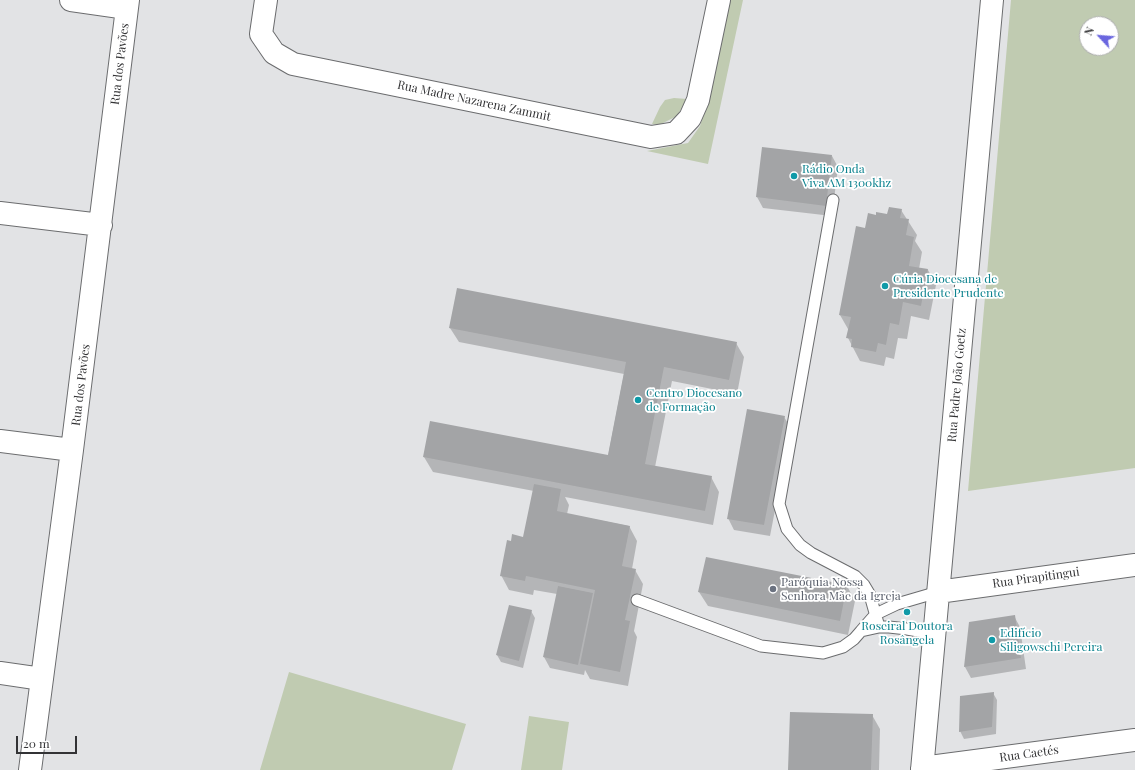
<!DOCTYPE html>
<html>
<head>
<meta charset="utf-8">
<style>
  body { margin:0 }
  #map { position:relative; width:1135px; height:770px; overflow:hidden; background:#e2e3e5; font-family:"Playfair Display",serif }
  canvas { display:block }
  .north { position:absolute; left:1079px; top:16px; width:40px; height:40px; box-sizing:border-box; background:#fff; border:1px solid #adadae; border-radius:50%; rotate:296deg; font-size:11px; font-weight:700; line-height:16px; text-align:center; color:#333335 }
  .north::after { content:''; display:block; margin:auto; width:14px; height:18px; background:#6a66df; clip-path:polygon(50% 0,100% 100%,50% 72%,0 100%) }
  .scale { position:absolute; left:16px; top:736px; width:61px; height:18px; box-sizing:border-box; border:2px solid #333335; border-top:0; padding-left:5px; font-size:12px; line-height:14px; white-space:nowrap; color:#333335; -webkit-text-stroke:3px #fff; paint-order:stroke }
</style>
</head>
<body>
<div id="map">
<canvas width="1135" height="770"></canvas>
<div class="north">N</div>
<div class="scale">20 m</div>
</div>
<script>
const ctx = document.querySelector('canvas').getContext('2d');
ctx.lineJoin = 'round';
function paint(path, color) { ctx.fillStyle = color; ctx.fill(path, 'evenodd'); }
const toPath = rows => new Path2D(rows.map(r => 'M' + r).join(''));
function stroke(path, color, width, dash) { ctx.strokeStyle = color; ctx.lineWidth = width; ctx.lineCap = dash ? 'butt' : 'round'; ctx.setLineDash(dash || []); ctx.stroke(path); }
function drawText(font, color, halo, rows, align = 'center') {
  ctx.font = font + ' "Playfair Display",serif'; ctx.lineWidth = 3.5; ctx.setLineDash([]); ctx.textBaseline = 'middle'; ctx.strokeStyle = halo; ctx.fillStyle = color; for (const [text, x, y, turn = 0] of rows) {
    ctx.save(); ctx.translate(x, y); ctx.rotate((+turn || 0) * Math.PI / 180); ctx.textAlign = isNaN(turn) ? turn : align; if (halo) ctx.strokeText(text, 0, 0); ctx.fillText(text, 0, 0); ctx.restore();
  }
}
paint(toPath([
  [728,0,743,0,708,164,647,151,688,143,700,126,707,103],
  [1011,0,1135,0,1135,468,968,491],
  [1087,24,1111,24,1111,48,1087,48],
  [674,98,687,99,677,116,659,125,652,124,660,107,665,100],
  [289,672,466,724,452,770,260,770],
  [529,716,569,722,562,770,521,770]
]), '#c0cbb1');
paint(toPath([
  [832,156,838,167,832,216,763,208,757,197],
  [901,210,917,235,915,241,922,252,919,269,928,270,936,285,929,320,911,316,907,339,898,338,894,359,886,357,884,366,860,361,848,338,848,329,840,315,865,229,877,216,888,215],
  [450,328,736,343,744,357,737,394,672,381,655,467,711,477,719,492,713,525,565,497,569,505,567,514,629,526,637,541,632,569,635,570,643,584,634,631,637,637,628,686,590,679,585,670,584,675,550,668,544,657,557,594,534,590,533,595,509,590,501,575,512,542,524,538,534,491,433,472,424,457,608,456,624,374,459,342],
  [784,417,791,428,770,536,734,530,728,518],
  [847,586,855,601,848,635,708,606,699,592],
  [531,611,535,618,523,668,501,662,497,655],
  [1014,616,1020,627,1026,669,971,678,965,667,970,623],
  [993,693,997,700,996,734,964,739,960,731],
  [872,715,880,729,879,770,789,770]
]), '#0003');
paint(toPath([
  [762,147,832,155,826,206,756,197],
  [889,207,902,209,900,218,909,219,906,235,914,237,909,266,928,269,921,306,903,302,899,325,890,323,886,345,878,343,876,352,851,347,852,339,846,338,851,317,839,315,856,226,865,228,868,213,876,215,876,212,887,214],
  [457,288,737,342,729,380,664,367,645,464,712,476,705,511,423,457,430,421,608,455,626,362,449,328],
  [747,409,785,416,764,525,727,519],
  [534,484,561,489,557,511,630,526,622,566,636,569,625,620,630,621,620,672,580,664,595,590,526,576,525,581,500,576,507,540,511,541,512,534,523,537],
  [706,557,847,585,840,621,698,592],
  [558,586,593,593,578,665,543,657],
  [509,605,532,610,519,661,496,655],
  [1015,615,1021,658,964,667,969,622],
  [994,692,992,727,959,732,960,696],
  [790,712,873,714,871,770,788,770]
]), '#a3a4a6');
const lane = toPath([
  [833,200,779,504,787,529,800,545,811,553,855,576,864,585,870,595,879,627],
  [637,600,761,646,823,653,843,647,854,639,861,631],
  [935,634,907,629,889,627,879,627,861,631,876,614,897,604,938,592]
]);
const street = toPath([
  [71,0,127,8],
  [266,0,261,34,274,53,293,64,651,137,676,133,690,118,698,100,719,0],
  [0,213,101,225],
  [0,441,72,450],
  [938,592,1135,565],
  [0,673,42,679],
  [922,768,1135,740],
  [30,770,72,450,128,0],
  [922,770,992,0]
]);
stroke(lane, '#6b6c6e', 13);
stroke(street, '#6b6c6e', 24);
stroke(lane, '#fff', 11);
stroke(street, '#fff', 22);
for (const [x, y, r, color] of [
  [794,176,4,"#0f9aa8"],
  [885,286,4,"#0f9aa8"],
  [638,400,4,"#0f9aa8"],
  [773,589,4,"#6b7280"],
  [907,612,4,"#0f9aa8"],
  [992,640,4,"#0f9aa8"]
]) { const dot = new Path2D(); dot.arc(x, y, r, 0, 2 * Math.PI); ctx.fillStyle = color; ctx.fill(dot); stroke(dot, '#fff', 1.5); }
drawText('12px', '#333335', '#fff', [
  ["Rua dos Pavões",120,64,-83],
  ["Rua Madre Nazarena Zammit",474,101,12],
  ["Rua dos Pavões",81,385,-83],
  ["Rua Padre João Goetz",957,385,-85],
  ["Rua Pirapitingui",1036,578,-8],
  ["Rua Caetés",1029,754,-8]
]);
drawText('12px', '#0d838f', '#fff', [
  ["Rádio Onda",802,169],
  ["Viva AM 1300khz",802,183],
  ["Cúria Diocesana de",893,279],
  ["Presidente Prudente",893,293],
  ["Centro Diocesano",646,393],
  ["de Formação",646,407],
  ["Roseiral Doutora",907,626,"center"],
  ["Rosângela",907,640,"center"],
  ["Edifício",1000,633],
  ["Siligowschi Pereira",1000,647]
], 'left');
drawText('12px', '#5b616d', '#fff', [
  ["Paróquia Nossa",781,582],
  ["Senhora Mãe da Igreja",781,596]
], 'left');
</script>
</body>
</html>
